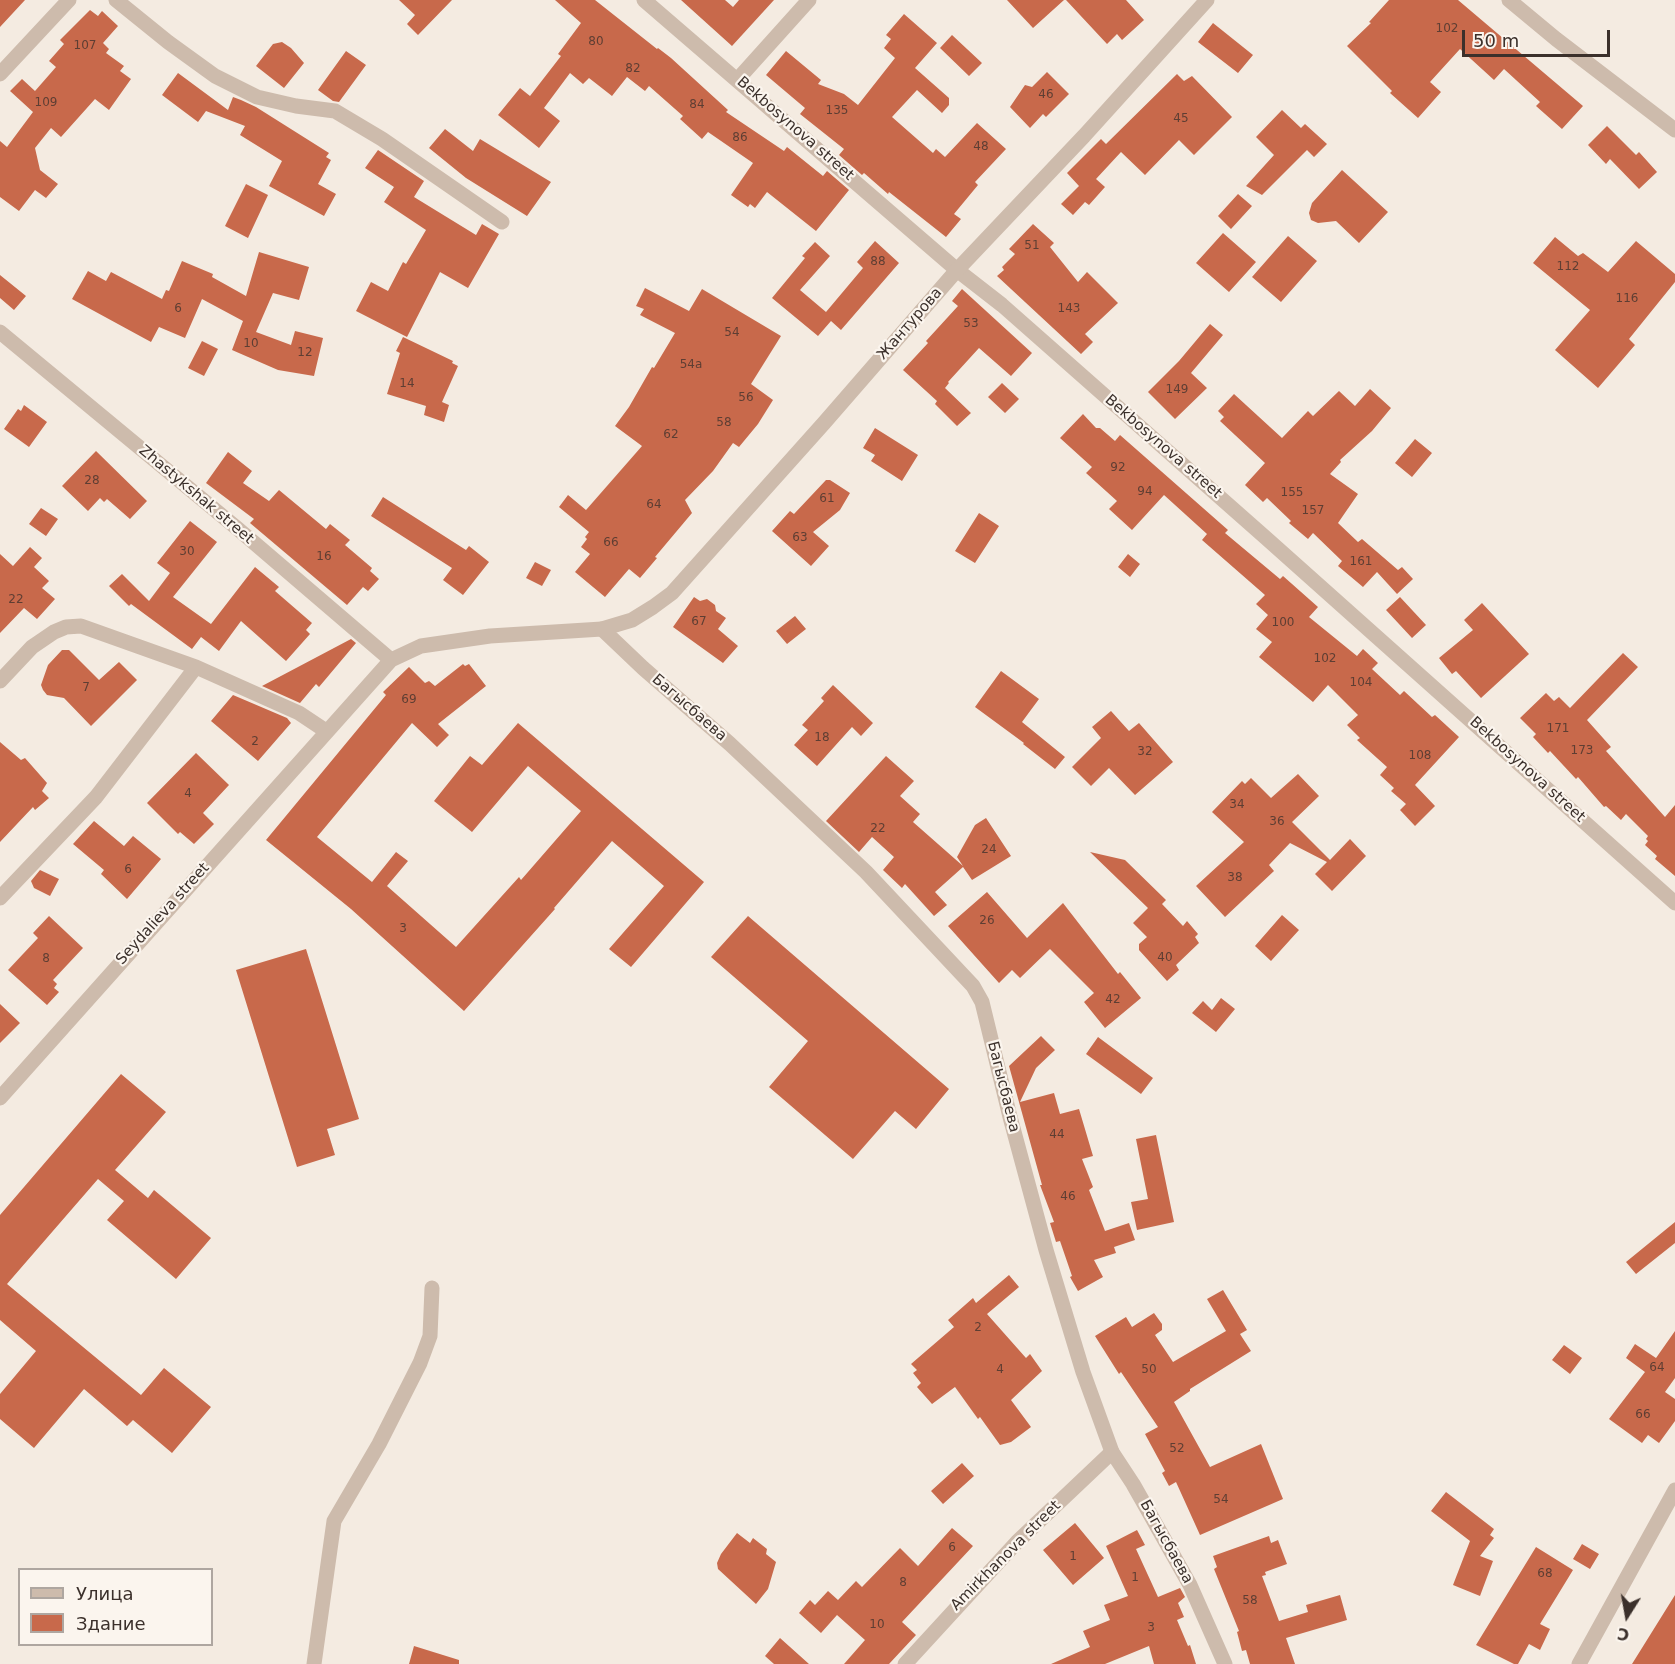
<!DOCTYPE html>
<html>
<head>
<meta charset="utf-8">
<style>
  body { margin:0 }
  #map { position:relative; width:1675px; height:1664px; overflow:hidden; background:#f4ebe1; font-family:"DejaVu Sans",sans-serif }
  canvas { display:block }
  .legend { position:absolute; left:18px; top:1568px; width:195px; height:78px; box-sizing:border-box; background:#fbf5ee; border:2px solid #aea6a0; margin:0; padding:8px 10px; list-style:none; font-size:18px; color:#3b302b }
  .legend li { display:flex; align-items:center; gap:12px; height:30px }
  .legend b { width:30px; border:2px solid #aea6a0 }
  .north { position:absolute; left:1597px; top:1586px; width:60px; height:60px; -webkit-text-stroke:4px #fbf5ee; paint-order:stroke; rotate:191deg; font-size:16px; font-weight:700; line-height:24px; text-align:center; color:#3b302b }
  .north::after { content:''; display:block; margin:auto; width:21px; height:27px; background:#3b302b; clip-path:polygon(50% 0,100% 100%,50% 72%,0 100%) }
  .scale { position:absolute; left:1462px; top:30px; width:148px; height:27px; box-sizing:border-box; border:3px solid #3b302b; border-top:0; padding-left:8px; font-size:18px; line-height:21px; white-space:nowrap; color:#3b302b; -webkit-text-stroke:4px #fbf5ee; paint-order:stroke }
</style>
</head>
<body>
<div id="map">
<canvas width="1675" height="1664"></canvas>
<ul class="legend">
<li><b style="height:8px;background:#cdbbac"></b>Улица</li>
<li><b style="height:16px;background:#c8694b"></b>Здание</li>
</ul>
<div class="north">С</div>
<div class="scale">50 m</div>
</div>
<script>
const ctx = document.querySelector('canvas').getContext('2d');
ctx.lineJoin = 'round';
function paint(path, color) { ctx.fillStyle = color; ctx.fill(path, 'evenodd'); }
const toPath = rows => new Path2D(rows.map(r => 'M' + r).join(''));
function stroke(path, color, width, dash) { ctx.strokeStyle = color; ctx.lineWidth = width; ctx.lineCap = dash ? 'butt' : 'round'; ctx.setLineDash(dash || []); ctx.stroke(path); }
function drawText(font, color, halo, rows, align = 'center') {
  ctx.font = font + ' "DejaVu Sans",sans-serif'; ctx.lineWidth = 4.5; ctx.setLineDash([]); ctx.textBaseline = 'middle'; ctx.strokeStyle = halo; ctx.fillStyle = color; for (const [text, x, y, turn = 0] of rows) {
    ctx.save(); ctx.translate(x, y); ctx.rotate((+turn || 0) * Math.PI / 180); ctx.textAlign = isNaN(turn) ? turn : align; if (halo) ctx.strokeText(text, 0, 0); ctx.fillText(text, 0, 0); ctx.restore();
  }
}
paint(toPath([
  [0,0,25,0,0,27],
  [399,0,452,0,418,35,407,24,415,15],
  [555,0,595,0,657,49,658,48,671,58,728,110,726,112,784,151,787,147,823,176,827,171,849,190,816,231,767,192,755,208,750,204,748,207,731,195,753,163,708,132,702,139,680,119,683,116,649,86,645,91,627,77,612,96,589,78,583,84,570,73,544,108,560,121,539,148,498,115,520,88,530,96,561,56,558,54,581,23],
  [681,0,725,0,733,7,739,0,774,0,732,46],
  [1007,0,1064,0,1033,28],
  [1066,0,1126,0,1144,20,1122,40,1117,34,1107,44],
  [1389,0,1458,0,1583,106,1562,129,1536,106,1540,102,1504,69,1494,80,1460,49,1430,82,1441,92,1418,118,1390,93,1392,91,1347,46,1371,23,1369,22],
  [90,10,98,16,102,11,118,26,103,43,109,49,106,53,124,66,120,71,131,79,109,110,95,99,61,137,51,128,35,148,40,170,58,184,46,198,35,190,19,211,0,197,0,141,7,147,33,112,10,91,22,79,35,91,56,67,49,61,64,44,60,40],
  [904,14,937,43,915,68,949,98,949,105,942,113,917,90,892,117,933,153,936,149,945,157,977,123,1006,149,975,182,978,185,954,214,961,219,946,237,889,192,888,194,864,173,862,175,839,155,844,149,800,114,805,108,766,75,786,51,821,80,818,84,844,94,858,105,895,58,884,48,891,39,886,35],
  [1213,23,1253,55,1238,73,1198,42],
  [952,35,982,63,969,76,940,48],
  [282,42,291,48,304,63,284,88,256,66,273,44],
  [346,51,366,65,339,102,333,101,318,90],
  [1047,72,1069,94,1046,117,1043,114,1030,128,1010,107,1025,85,1032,87],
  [178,73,228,110,233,97,241,100,256,107,329,153,326,157,331,160,318,184,336,194,324,216,269,186,282,161,240,135,245,126,206,111,198,122,162,95],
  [1177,74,1184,81,1192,76,1232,117,1194,155,1179,140,1145,175,1121,152,1096,179,1105,187,1089,205,1085,202,1073,215,1061,204,1079,186,1067,173,1101,139,1106,144],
  [1282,110,1301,128,1305,124,1327,144,1314,157,1307,150,1262,195,1246,186,1274,155,1256,137],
  [1607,126,1636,155,1639,152,1657,172,1639,189,1610,159,1606,164,1588,145],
  [445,129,473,151,480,139,551,182,527,216,466,178,429,148],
  [378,150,424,181,414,197,476,235,482,224,499,234,468,288,440,272,407,337,356,311,371,282,388,291,403,262,406,264,426,230,384,202,394,187,365,168],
  [1342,170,1388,212,1359,243,1336,221,1318,223,1311,220,1309,213,1312,203],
  [246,184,268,195,248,238,225,226],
  [1238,194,1252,206,1231,229,1218,216],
  [1033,224,1054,243,1050,247,1078,282,1087,272,1118,303,1085,334,1093,342,1081,354,997,276,1004,270,1002,267,1015,254,1009,249],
  [1223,233,1256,262,1229,292,1196,263],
  [1288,236,1317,261,1281,302,1252,277],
  [1555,237,1578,256,1583,253,1608,272,1636,241,1675,274,1675,282,1629,339,1635,345,1598,388,1555,350,1590,310,1533,263],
  [875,241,899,263,841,330,831,321,818,336,772,298,805,258,802,256,815,242,830,256,800,290,826,312,863,268,857,262],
  [259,252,309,267,299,300,273,293,256,332,291,345,295,331,323,338,314,376,278,370,232,350,243,321,202,299,185,338,159,327,151,342,72,299,88,271,106,281,111,272,162,299,166,290,169,291,182,261,213,274,212,277,246,296],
  [0,275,26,296,14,310,0,298],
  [645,288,689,311,702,289,781,336,751,384,773,400,758,424,739,447,733,443,713,471,685,500,692,513,655,557,657,558,640,578,629,569,605,597,575,572,590,554,581,547,587,539,585,537,589,532,559,507,568,495,586,510,642,446,615,426,629,407,652,367,654,368,675,333,640,315,644,309,636,306],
  [962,289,1032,353,1011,376,979,348,948,382,949,383,945,388,971,413,957,426,935,404,937,401,903,370,928,343,926,341,958,306,952,301],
  [1210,324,1223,335,1191,373,1207,388,1175,419,1148,392,1179,361],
  [403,337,453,361,452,363,458,366,442,402,449,405,444,422,424,415,426,406,387,394,400,353,396,351],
  [202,341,218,349,204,376,188,368],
  [1002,383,1019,399,1005,413,988,397],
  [1370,389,1391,408,1372,431,1340,460,1341,462,1330,474,1358,494,1338,523,1358,542,1362,539,1398,570,1402,567,1413,579,1397,594,1377,572,1363,587,1338,566,1342,561,1313,533,1308,539,1289,523,1291,521,1267,498,1263,502,1245,485,1265,463,1220,421,1224,417,1218,411,1234,394,1282,438,1308,411,1313,416,1339,391,1355,406],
  [24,405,47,422,29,447,4,429,18,409,21,411],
  [1083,414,1096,428,1100,428,1115,441,1120,435,1228,530,1225,533,1280,579,1283,576,1318,607,1309,617,1357,656,1363,649,1378,663,1372,669,1400,695,1404,691,1432,717,1435,715,1459,737,1415,785,1435,806,1415,826,1400,810,1406,804,1391,791,1394,788,1380,775,1387,767,1357,740,1360,738,1347,725,1358,715,1328,685,1313,702,1259,657,1272,642,1256,629,1268,615,1256,604,1265,595,1202,540,1207,534,1164,495,1132,530,1109,509,1117,501,1086,473,1092,467,1060,438],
  [875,428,918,455,902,481,871,461,875,455,863,448],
  [1415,439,1432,453,1412,477,1395,463],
  [96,451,147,501,130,519,107,499,104,502,100,498,88,511,62,486],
  [228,452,252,471,243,483,269,501,279,490,326,529,330,524,350,540,345,545,372,568,370,571,379,579,368,591,363,587,347,605,250,523,254,519,206,483],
  [826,480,830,480,850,493,840,510,813,532,829,546,811,566,772,531,790,511,794,514],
  [383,497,466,550,469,546,489,562,463,595,443,580,452,568,371,516],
  [41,508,58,519,46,536,29,524],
  [979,513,999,526,975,563,955,551],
  [190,521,217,542,173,597,211,624,255,567,279,587,275,591,312,623,306,630,310,634,286,661,241,621,219,651,201,637,192,649,131,604,129,606,109,586,122,574,149,601,170,573,157,563],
  [30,547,42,558,34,567,49,581,42,588,55,599,37,619,24,608,0,633,0,554,13,566],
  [1128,554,1140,564,1130,577,1118,567],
  [535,562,551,570,542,586,526,578],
  [694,597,700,601,707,599,715,605,716,611,726,618,718,629,738,646,723,663,673,627],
  [1400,597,1426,625,1412,638,1386,610],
  [1482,603,1529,654,1481,698,1456,671,1452,674,1439,658,1473,630,1464,620],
  [795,616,806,629,787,644,776,631],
  [351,639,356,643,319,687,316,684,300,703,262,686],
  [62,650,69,650,99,680,119,662,137,680,91,726,64,698,47,695,43,690,41,685,48,665],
  [1623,653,1638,667,1587,720,1611,747,1606,751,1665,817,1675,805,1675,876,1655,859,1657,856,1645,845,1648,841,1646,839,1648,836,1626,814,1621,820,1606,806,1604,807,1578,777,1576,779,1550,751,1548,753,1533,737,1536,734,1520,718,1546,693,1554,701,1559,697,1570,708],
  [463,664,465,666,469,664,486,686,438,724,449,735,437,747,412,723,317,837,372,882,396,852,408,861,387,886,456,947,519,877,521,880,581,811,528,766,472,832,434,801,470,756,482,765,518,723,704,882,631,967,609,949,664,886,612,841,554,908,555,909,464,1011,351,909,266,840,386,695,383,692,409,667,425,683,429,681,435,686],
  [1001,671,1039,699,1022,722,1065,757,1055,769,1023,744,1024,743,975,707],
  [833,685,873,723,861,736,852,727,817,766,794,745,808,730,802,725,824,701,821,698],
  [233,695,287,718,291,723,258,761,211,721],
  [1111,711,1129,731,1139,723,1173,762,1135,795,1109,768,1091,786,1072,767,1101,738,1092,727],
  [0,742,21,760,25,758,47,783,42,791,49,798,35,810,33,807,0,842],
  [196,753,229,785,203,813,214,824,194,844,180,832,178,834,147,803],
  [886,756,914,781,900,796,920,814,913,822,963,866,957,857,975,825,986,818,1011,856,972,880,963,867,935,892,947,905,934,916,905,884,902,888,883,870,894,857,872,837,859,852,826,821],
  [1298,774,1319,796,1292,822,1330,860,1350,839,1366,856,1332,891,1315,874,1327,862,1290,843,1269,865,1274,871,1225,917,1196,886,1244,842,1212,812,1242,781,1245,784,1251,778,1271,798],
  [94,821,124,846,133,836,161,859,127,899,101,874,104,870,73,844],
  [1090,852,1125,860,1166,900,1162,904,1183,926,1187,921,1198,934,1195,937,1199,943,1176,965,1179,970,1167,981,1139,950,1139,944,1147,937,1133,923,1148,908],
  [40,870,59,879,50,896,34,888,31,881],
  [987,892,1027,938,1063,903,1118,974,1120,972,1141,998,1105,1028,1084,1002,1094,993,1050,949,1020,978,1012,970,999,983,948,926],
  [1282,915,1299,930,1271,961,1255,946],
  [49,916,83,948,53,980,57,984,54,988,59,992,47,1005,8,970,38,938,33,933],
  [748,916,949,1089,916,1129,895,1111,853,1159,769,1087,808,1041,711,957],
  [306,949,359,1119,327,1129,335,1155,297,1167,236,970],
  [1221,998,1235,1009,1216,1032,1192,1013,1203,1001,1212,1010],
  [0,1004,20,1023,0,1043],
  [1041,1036,1055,1050,1036,1068,1020,1102,1054,1093,1060,1114,1079,1109,1093,1156,1082,1159,1093,1187,1089,1190,1105,1231,1129,1223,1135,1240,1114,1247,1116,1253,1094,1260,1103,1277,1078,1291,1070,1277,1072,1276,1060,1241,1056,1242,1050,1223,1054,1222,1040,1185,1042,1185,1009,1066],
  [1098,1037,1153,1078,1141,1094,1086,1054],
  [121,1074,166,1112,115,1170,148,1198,154,1190,211,1238,176,1279,107,1220,124,1201,98,1179,7,1284,141,1395,164,1368,211,1407,172,1453,133,1420,127,1426,84,1389,34,1448,0,1419,0,1394,36,1351,0,1320,0,1215],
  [1156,1135,1174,1222,1137,1230,1131,1202,1148,1199,1136,1139],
  [1675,1222,1675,1243,1636,1274,1626,1262],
  [1009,1275,1019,1287,987,1314,1026,1358,1030,1354,1042,1371,1011,1400,1031,1427,1011,1442,1000,1445,980,1417,978,1419,955,1387,932,1404,917,1387,921,1383,913,1373,917,1370,911,1364,954,1327,948,1320,973,1298,976,1303],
  [1223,1290,1247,1330,1240,1334,1251,1351,1190,1389,1190,1391,1174,1402,1210,1467,1261,1444,1283,1499,1200,1535,1176,1482,1169,1486,1162,1473,1165,1471,1145,1434,1158,1427,1121,1372,1119,1374,1095,1336,1126,1317,1132,1327,1154,1313,1162,1324,1162,1330,1155,1335,1173,1362,1226,1331,1207,1299],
  [1675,1331,1675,1378,1665,1392,1675,1399,1675,1421,1659,1443,1648,1435,1642,1443,1609,1419,1645,1372,1626,1358,1635,1344,1656,1358],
  [1564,1345,1582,1358,1570,1374,1552,1360],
  [962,1463,974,1476,943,1504,931,1491],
  [1446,1492,1494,1529,1490,1535,1494,1538,1480,1556,1493,1561,1480,1596,1453,1585,1470,1541,1431,1511],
  [1075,1523,1104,1558,1073,1585,1043,1550],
  [952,1528,973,1546,902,1622,916,1635,889,1664,844,1664,865,1640,837,1615,821,1633,799,1613,810,1600,815,1605,828,1591,838,1600,856,1581,862,1587,900,1548,918,1566],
  [1137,1530,1145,1545,1136,1549,1158,1597,1180,1588,1185,1597,1178,1603,1184,1617,1177,1620,1188,1646,1190,1645,1196,1664,1154,1664,1149,1646,1105,1664,1051,1664,1090,1647,1083,1631,1110,1620,1104,1605,1128,1596,1106,1546],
  [737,1533,750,1543,753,1538,767,1549,766,1554,776,1562,768,1589,756,1604,718,1569,717,1563,721,1554],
  [1269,1536,1271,1543,1278,1540,1287,1564,1265,1572,1266,1575,1262,1576,1279,1621,1308,1612,1306,1605,1340,1595,1347,1620,1286,1638,1295,1664,1250,1664,1246,1650,1242,1651,1237,1632,1239,1631,1214,1569,1217,1567,1213,1556],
  [1582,1544,1599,1554,1590,1569,1573,1559],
  [1536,1547,1573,1570,1540,1624,1550,1629,1540,1650,1529,1644,1518,1664,1514,1664,1476,1645],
  [1675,1595,1675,1664,1632,1664],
  [780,1638,809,1664,774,1664,765,1656],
  [414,1646,459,1660,459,1664,409,1664]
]), '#c8694b');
stroke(toPath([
  [116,0,168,42,215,76,257,97,296,106,335,111,382,139,502,222],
  [644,0,957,270,1002,305,1266,538,1675,903],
  [1509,0,1556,39,1675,130],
  [0,74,69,0],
  [738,79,809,0],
  [0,332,238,529,391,660],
  [0,681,32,647,54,632,66,627,81,626,196,667,299,713,326,731],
  [0,898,96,797,196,667],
  [0,1098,391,660,421,646,490,636,602,629],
  [314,1664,334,1521,379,1444,420,1363,430,1336,432,1288],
  [905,1664,1017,1542,1112,1452]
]), '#cdbbac', 15);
stroke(toPath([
  [1207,0,1084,136,957,270,824,423,672,593,653,607,632,620,602,629,643,668,730,744,866,872,973,986,982,1002,1010,1117,1046,1250,1083,1372,1112,1452,1133,1484,1190,1585,1225,1664],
  [1579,1664,1675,1490]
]), '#cdbbac', 15);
drawText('12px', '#5e3e33', null, [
  ["102",1447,29],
  ["80",596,42],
  ["107",85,46],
  ["82",633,69],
  ["46",1046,95],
  ["109",46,103],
  ["84",697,105],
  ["135",837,111],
  ["45",1181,119],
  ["86",740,138],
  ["48",981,147],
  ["51",1032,246],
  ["88",878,262],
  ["112",1568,267],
  ["116",1627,299],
  ["6",178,309],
  ["143",1069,309],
  ["53",971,324],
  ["54",732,333],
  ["10",251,344],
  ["12",305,353],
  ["54а",691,365],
  ["14",407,384],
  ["149",1177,390],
  ["56",746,398],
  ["58",724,423],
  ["62",671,435],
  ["92",1118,468],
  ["28",92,481],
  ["94",1145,492],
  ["155",1292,493],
  ["61",827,499],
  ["64",654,505],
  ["157",1313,511],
  ["63",800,538],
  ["66",611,543],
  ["30",187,552],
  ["16",324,557],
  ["161",1361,562],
  ["22",16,600],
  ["67",699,622],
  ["100",1283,623],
  ["102",1325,659],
  ["104",1361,683],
  ["7",86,688],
  ["69",409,700],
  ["171",1558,729],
  ["18",822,738],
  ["2",255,742],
  ["173",1582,751],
  ["32",1145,752],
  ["108",1420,756],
  ["4",188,794],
  ["34",1237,805],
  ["36",1277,822],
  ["22",878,829],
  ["24",989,850],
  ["6",128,870],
  ["38",1235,878],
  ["26",987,921],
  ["3",403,929],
  ["40",1165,958],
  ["8",46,959],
  ["42",1113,1000],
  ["44",1057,1135],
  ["46",1068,1197],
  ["2",978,1328],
  ["64",1657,1368],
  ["4",1000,1370],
  ["50",1149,1370],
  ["66",1643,1415],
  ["52",1177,1449],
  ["54",1221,1500],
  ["6",952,1548],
  ["1",1073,1557],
  ["68",1545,1574],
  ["1",1135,1578],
  ["8",903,1583],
  ["58",1250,1601],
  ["10",877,1625],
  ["3",1151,1628]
]);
drawText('15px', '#3b302b', '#fbf5ee', [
  ["Bekbosynova street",795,129,41],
  ["Жантурова",910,324,-49],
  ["Bekbosynova street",1163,447,41],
  ["Zhastykshak street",196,495,40],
  ["Багысбаева",689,708,41],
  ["Bekbosynova street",1527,770,42],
  ["Seydalieva street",163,914,-48],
  ["Багысбаева",1003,1087,76],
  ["Багысбаева",1166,1542,61],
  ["Amirkhanova street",1006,1556,-45]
]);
</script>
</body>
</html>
